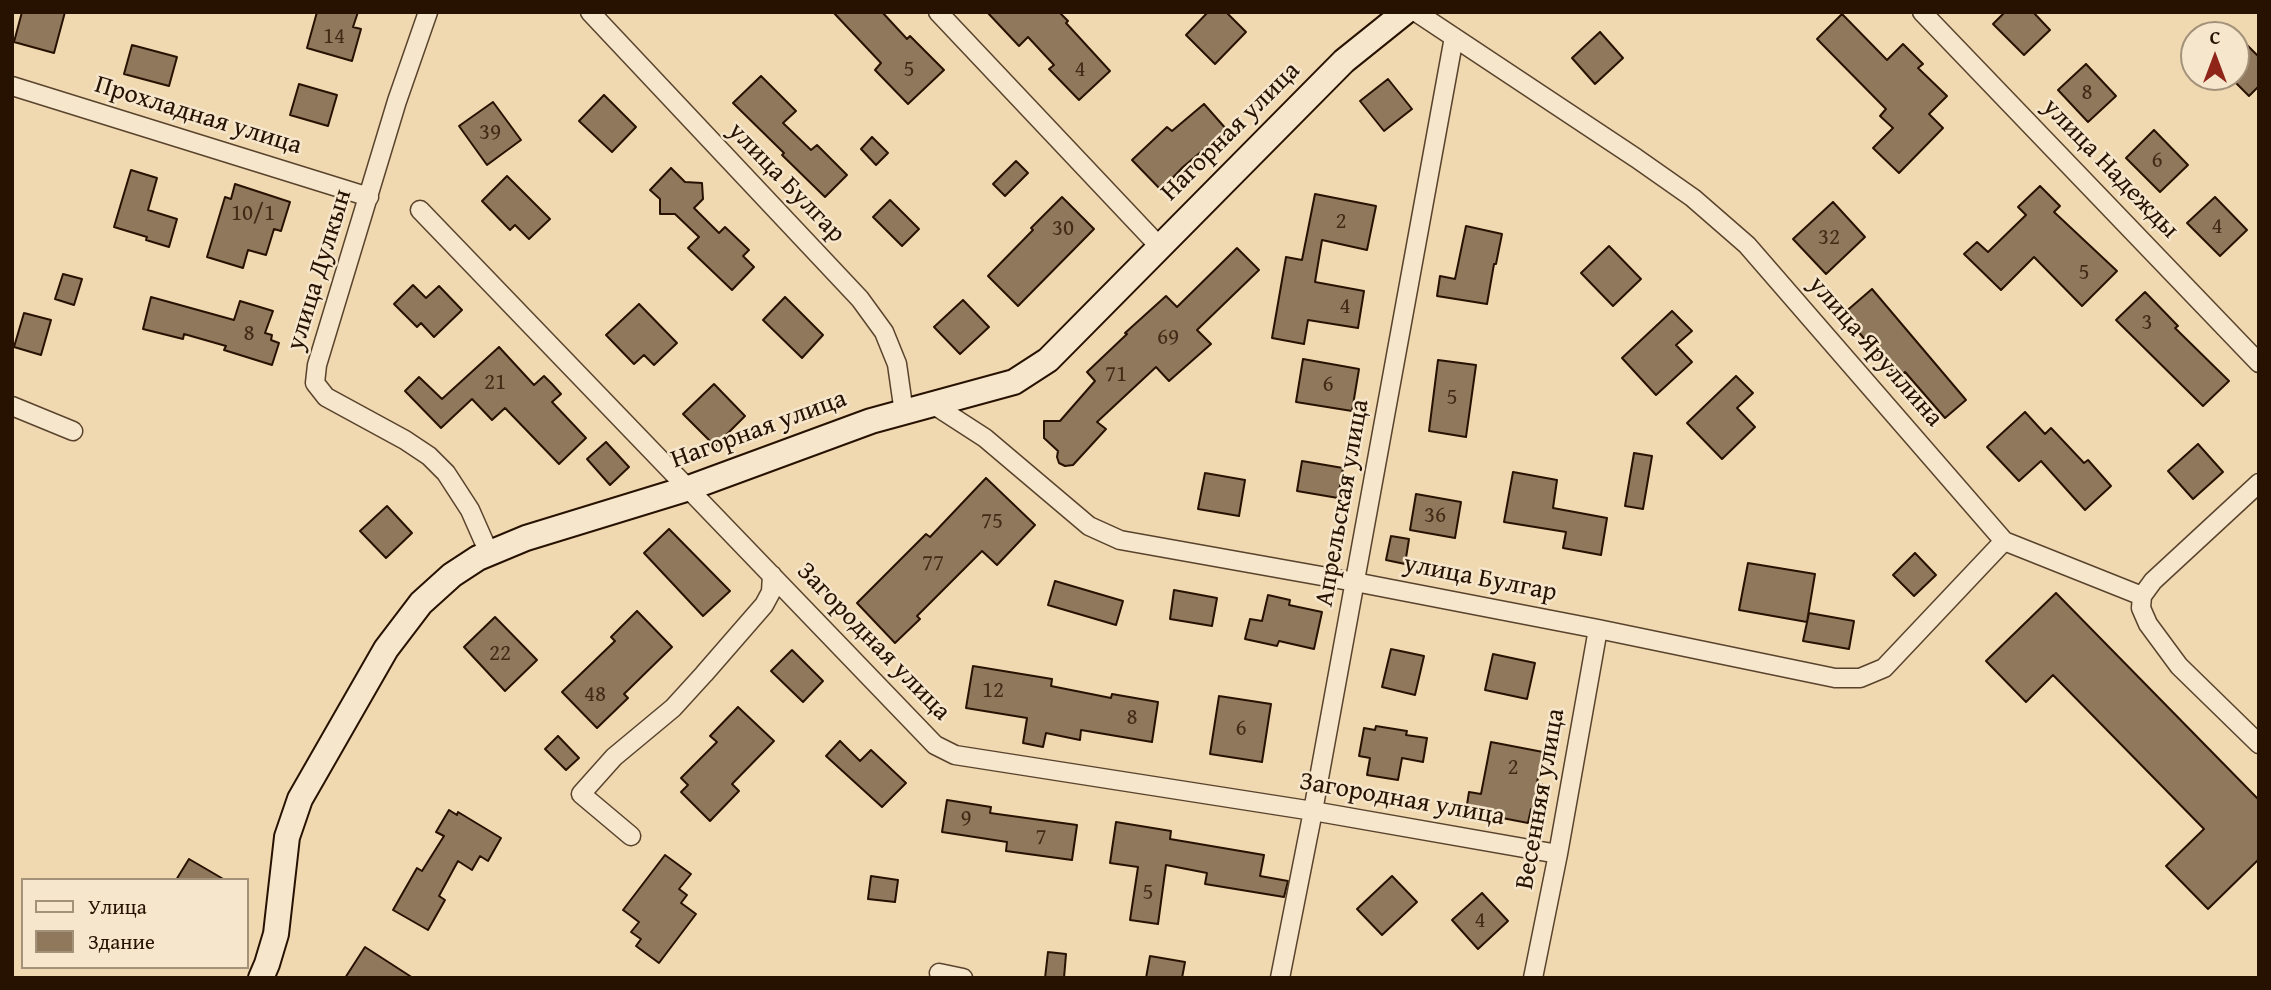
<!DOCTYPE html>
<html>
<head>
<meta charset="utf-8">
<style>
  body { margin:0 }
  #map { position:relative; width:2271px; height:990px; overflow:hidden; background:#f0d8b0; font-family:"Gentium Book Plus",serif }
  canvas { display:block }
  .frame { position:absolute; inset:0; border:14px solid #271100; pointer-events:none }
  .legend { position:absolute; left:21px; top:878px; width:228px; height:91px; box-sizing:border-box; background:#f5e6cc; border:2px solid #a3917a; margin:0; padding:9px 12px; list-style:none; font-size:21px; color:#271100 }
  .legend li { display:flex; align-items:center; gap:14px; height:35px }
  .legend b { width:35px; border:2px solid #a3917a }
  .north { position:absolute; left:2180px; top:21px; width:70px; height:70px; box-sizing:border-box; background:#f5e6cc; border:2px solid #a3917a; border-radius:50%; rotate:0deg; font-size:19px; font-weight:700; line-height:28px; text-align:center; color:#271100 }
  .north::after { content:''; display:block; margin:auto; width:24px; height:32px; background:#8f2418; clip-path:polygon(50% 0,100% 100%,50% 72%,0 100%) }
</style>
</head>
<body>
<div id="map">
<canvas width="2271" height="990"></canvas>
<div class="frame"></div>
<ul class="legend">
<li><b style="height:9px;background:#f5e6cc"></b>Улица</li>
<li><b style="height:19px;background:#90785c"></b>Здание</li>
</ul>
<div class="north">С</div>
</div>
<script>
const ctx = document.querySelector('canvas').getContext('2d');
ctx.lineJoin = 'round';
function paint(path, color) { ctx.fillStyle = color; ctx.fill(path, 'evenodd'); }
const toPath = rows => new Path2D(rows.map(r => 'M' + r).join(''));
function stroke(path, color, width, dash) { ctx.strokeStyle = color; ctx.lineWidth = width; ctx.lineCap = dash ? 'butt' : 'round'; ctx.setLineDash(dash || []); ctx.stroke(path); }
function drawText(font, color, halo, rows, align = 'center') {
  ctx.font = font + ' "Gentium Book Plus",serif'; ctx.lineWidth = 5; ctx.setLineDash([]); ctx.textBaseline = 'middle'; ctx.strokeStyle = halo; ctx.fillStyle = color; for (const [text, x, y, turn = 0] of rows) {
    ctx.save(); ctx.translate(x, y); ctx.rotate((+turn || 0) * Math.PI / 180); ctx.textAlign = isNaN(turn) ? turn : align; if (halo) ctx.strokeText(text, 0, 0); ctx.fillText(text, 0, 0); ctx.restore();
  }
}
const building = toPath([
  [22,12,65,12,54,53,14,42,22,12],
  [317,12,358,12,353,27,361,29,352,61,307,48,317,12],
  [833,12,882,12,907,39,910,36,944,70,908,104,875,70,881,63,833,12],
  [987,12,1059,12,1068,21,1066,23,1110,71,1079,100,1049,69,1054,65,1028,37,1019,46,987,12],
  [1208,12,1226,12,1246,32,1215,64,1186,35,1208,12],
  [2005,12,2033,12,2050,30,2024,55,1993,24,2005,12],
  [1842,14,1887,60,1903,44,1923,64,1918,68,1947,96,1929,114,1943,128,1899,173,1873,148,1893,128,1880,116,1886,109,1817,39,1842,14],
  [1600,32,1623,58,1595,84,1572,58,1600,32],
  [2236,34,2259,57,2259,86,2249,96,2236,83,2236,34],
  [132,45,177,57,169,86,124,74,132,45],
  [2086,64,2116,96,2088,122,2058,90,2086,64],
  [761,76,796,111,783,123,811,150,817,145,847,175,825,197,782,155,784,153,733,103,761,76],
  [1388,79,1412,109,1384,131,1360,101,1388,79],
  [299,84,337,95,328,126,290,115,299,84],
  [604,95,636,127,612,152,579,121,604,95],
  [493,102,521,140,487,165,459,126,493,102],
  [1204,104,1227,130,1183,167,1161,190,1132,160,1167,127,1172,131,1204,104],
  [2154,130,2188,165,2160,192,2126,158,2154,130],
  [872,137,888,153,876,165,861,149,872,137],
  [1016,161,1028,173,1005,196,993,184,1016,161],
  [671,168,685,182,702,183,703,199,694,208,719,233,725,227,749,250,743,256,754,267,732,290,688,248,699,237,675,214,660,214,660,199,650,190,671,168],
  [131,170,157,178,148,210,177,219,169,247,146,240,147,237,114,227,131,170],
  [507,176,550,219,529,239,515,225,510,230,482,201,507,176],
  [235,184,290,202,281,231,274,229,266,255,248,250,243,268,207,257,225,197,231,199,235,184],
  [2040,186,2060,206,2054,212,2117,271,2082,306,2034,257,2001,290,1964,254,1977,242,1988,252,2026,215,2018,207,2040,186],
  [1315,194,1376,206,1367,250,1322,240,1315,282,1364,291,1358,328,1308,320,1304,344,1272,338,1286,257,1302,260,1315,194],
  [1062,197,1094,229,1018,306,988,276,1033,230,1031,228,1062,197],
  [2215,197,2247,230,2220,256,2187,223,2215,197],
  [890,200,919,229,902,246,873,217,890,200],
  [1833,202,1865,237,1826,274,1793,239,1833,202],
  [1466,226,1502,234,1496,264,1494,264,1487,304,1437,296,1440,276,1455,279,1466,226],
  [1609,246,1641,279,1613,306,1581,273,1609,246],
  [1237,248,1259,270,1197,330,1211,344,1169,381,1156,367,1097,422,1106,429,1073,465,1065,466,1059,463,1057,457,1058,451,1044,438,1044,421,1060,421,1095,381,1087,372,1127,334,1125,333,1166,296,1177,307,1237,248],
  [63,274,82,279,74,305,55,299,63,274],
  [413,285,426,298,439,286,462,310,434,337,421,323,417,327,394,304,413,285],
  [1872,289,1966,400,1945,418,1905,372,1898,378,1843,314,1872,289],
  [2145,292,2178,326,2175,328,2229,381,2203,406,2116,320,2145,292],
  [151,297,234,320,240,301,273,311,265,333,272,335,271,340,279,343,272,365,224,350,226,346,184,334,183,339,143,329,151,297],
  [785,297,823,335,802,358,763,320,785,297],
  [963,300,989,327,960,354,934,327,963,300],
  [639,304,677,343,654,365,644,355,634,364,606,335,639,304],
  [1672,311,1692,331,1676,345,1692,362,1656,395,1622,358,1672,311],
  [24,313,51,320,41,355,14,347,24,313],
  [499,347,534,385,544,376,552,384,561,394,552,402,586,438,559,464,505,408,492,420,472,399,441,428,405,391,419,377,442,399,499,347],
  [1303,359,1359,369,1352,411,1296,402,1303,359],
  [1438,360,1476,365,1466,437,1429,431,1438,360],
  [1736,376,1753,393,1737,408,1755,427,1722,459,1687,423,1736,376],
  [714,384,745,416,715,446,683,414,714,384],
  [2025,412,2045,434,2051,428,2084,463,2088,460,2111,486,2085,510,2041,461,2019,481,1987,447,2025,412],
  [606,442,629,467,610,485,587,459,606,442],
  [2198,444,2223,472,2193,499,2168,471,2198,444],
  [1634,453,1652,456,1643,509,1625,506,1634,453],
  [1302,461,1343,468,1338,498,1297,491,1302,461],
  [1513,472,1557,480,1553,508,1607,518,1601,555,1563,548,1566,532,1504,522,1513,472],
  [1205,473,1245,480,1239,516,1198,509,1205,473],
  [986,478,1035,525,997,565,982,551,917,616,920,619,895,643,857,603,926,534,930,537,986,478],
  [1416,494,1461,502,1455,538,1410,530,1416,494],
  [387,506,412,533,386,558,360,531,387,506],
  [669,529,730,591,703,616,644,553,669,529],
  [1391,536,1409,539,1405,564,1386,560,1391,536],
  [1915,553,1936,575,1914,596,1893,575,1915,553],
  [1748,563,1815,574,1807,622,1739,610,1748,563],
  [1055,581,1123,601,1116,625,1048,605,1055,581],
  [1174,590,1217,598,1212,626,1170,619,1174,590],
  [2056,593,2259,800,2259,859,2208,909,2166,866,2204,829,2053,675,2026,702,1986,661,2056,593],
  [1268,595,1290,600,1289,605,1322,612,1314,649,1279,641,1277,646,1245,639,1250,619,1262,621,1268,595],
  [637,611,672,647,624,694,628,698,597,728,562,692,615,641,611,637,637,611],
  [1809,613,1854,621,1849,649,1803,641,1809,613],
  [495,617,537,660,505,691,464,647,495,617],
  [1391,649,1424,656,1415,695,1382,687,1391,649],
  [792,650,823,681,803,702,771,671,792,650],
  [1493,654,1535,663,1527,699,1485,690,1493,654],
  [973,666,1052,679,1051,686,1111,698,1112,694,1158,702,1152,742,1081,730,1080,740,1046,733,1043,747,1023,743,1027,718,966,708,973,666],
  [1219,696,1271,704,1262,762,1210,754,1219,696],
  [738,707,774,741,732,784,739,791,710,821,681,792,688,785,681,778,717,742,710,736,738,707],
  [1376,726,1407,731,1406,735,1427,738,1423,762,1402,758,1398,780,1367,775,1370,758,1359,756,1364,728,1375,730,1376,726],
  [558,736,579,758,566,770,545,749,558,736],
  [840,741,860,761,871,750,906,783,882,807,826,756,840,741],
  [1491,742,1543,752,1537,783,1542,784,1537,811,1531,809,1528,823,1466,811,1469,792,1481,794,1491,742],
  [947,800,991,807,990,813,1077,825,1072,860,1006,851,1007,842,942,832,947,800],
  [449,810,457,815,458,812,501,838,488,861,480,856,472,870,458,861,439,896,445,900,428,930,393,910,417,868,422,871,444,836,436,832,449,810],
  [1116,822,1171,831,1170,839,1264,855,1260,876,1288,881,1284,897,1205,884,1207,873,1166,865,1158,924,1130,920,1138,867,1110,863,1116,822],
  [665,855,691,874,679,889,687,895,681,903,696,914,659,963,636,946,641,939,631,932,639,922,623,910,665,855],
  [189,859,225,880,176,880,189,859],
  [871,876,898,880,895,902,868,899,871,876],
  [1392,876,1417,902,1382,935,1357,909,1392,876],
  [1482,893,1508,921,1478,949,1452,920,1482,893],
  [365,947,413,978,345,978,365,947],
  [1048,952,1066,954,1064,978,1045,978,1048,952],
  [1150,956,1185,962,1182,978,1146,978,1150,956]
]);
paint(building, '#90785c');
stroke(building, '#271100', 2);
const street = toPath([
  [428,12,397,101,317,365,315,383,326,397,405,440,429,456,446,473,470,510,489,553],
  [590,12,860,299,884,332,897,364,904,413],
  [938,12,1159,246],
  [1416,12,1636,158,1693,198,1747,245,2004,541,2142,596,2141,608,2148,624,2179,666,2259,744],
  [1922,12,2259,363],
  [12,86,369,197],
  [420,210,935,745,955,755,1313,811,1558,854],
  [934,405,985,438,1089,526,1120,540,1355,582,1598,629,1835,678,1860,678,1884,668,2004,541],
  [12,406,73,431],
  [2142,596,2153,581,2259,483],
  [631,836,581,794,614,757,673,708,704,674,764,605,771,592,772,575],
  [939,973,963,978],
  [1280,978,1313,811,1454,37],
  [1533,978,1558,854,1598,629]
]);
const secondary = toPath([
  [261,978,267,964,276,934,287,837,300,799,386,649,421,603,452,575,478,558,526,538,689,488,871,421,1014,382,1048,360,1344,61,1405,12]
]);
stroke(street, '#59432c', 21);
stroke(secondary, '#271100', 28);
stroke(street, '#f5e6cc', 18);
stroke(secondary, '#f5e6cc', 24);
drawText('23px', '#412b17', null, [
  ["14",334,37],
  ["5",909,70],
  ["4",1080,70],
  ["8",2087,93],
  ["39",490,133],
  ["6",2157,161],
  ["10/1",253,214],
  ["2",1341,222],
  ["4",2217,227],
  ["30",1063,229],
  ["32",1829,238],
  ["5",2084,273],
  ["4",1345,307],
  ["3",2147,323],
  ["8",249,334],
  ["69",1168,338],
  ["71",1116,375],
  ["21",495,383],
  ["6",1328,385],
  ["5",1452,398],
  ["36",1435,516],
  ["75",992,522],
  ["77",933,564],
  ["22",500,654],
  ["12",993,691],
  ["48",595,695],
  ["8",1132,718],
  ["6",1241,729],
  ["2",1513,768],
  ["9",966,819],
  ["7",1041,838],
  ["5",1148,893],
  ["4",1480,921]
]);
drawText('26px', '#271100', '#f5e6cc', [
  ["Прохладная улица",198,116,17],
  ["Нагорная улица",1231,132,-45],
  ["улица Надежды",2110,169,46],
  ["улица Булгар",786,183,46],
  ["улица Дулкын",320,270,-73],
  ["улица Яруллина",1875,352,49],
  ["Нагорная улица",759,430,-20],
  ["Апрельская улица",1343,503,-80],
  ["улица Булгар",1480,579,11],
  ["Загородная улица",873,642,46],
  ["Весенняя улица",1541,799,-80],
  ["Загородная улица",1402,800,10]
]);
</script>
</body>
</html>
